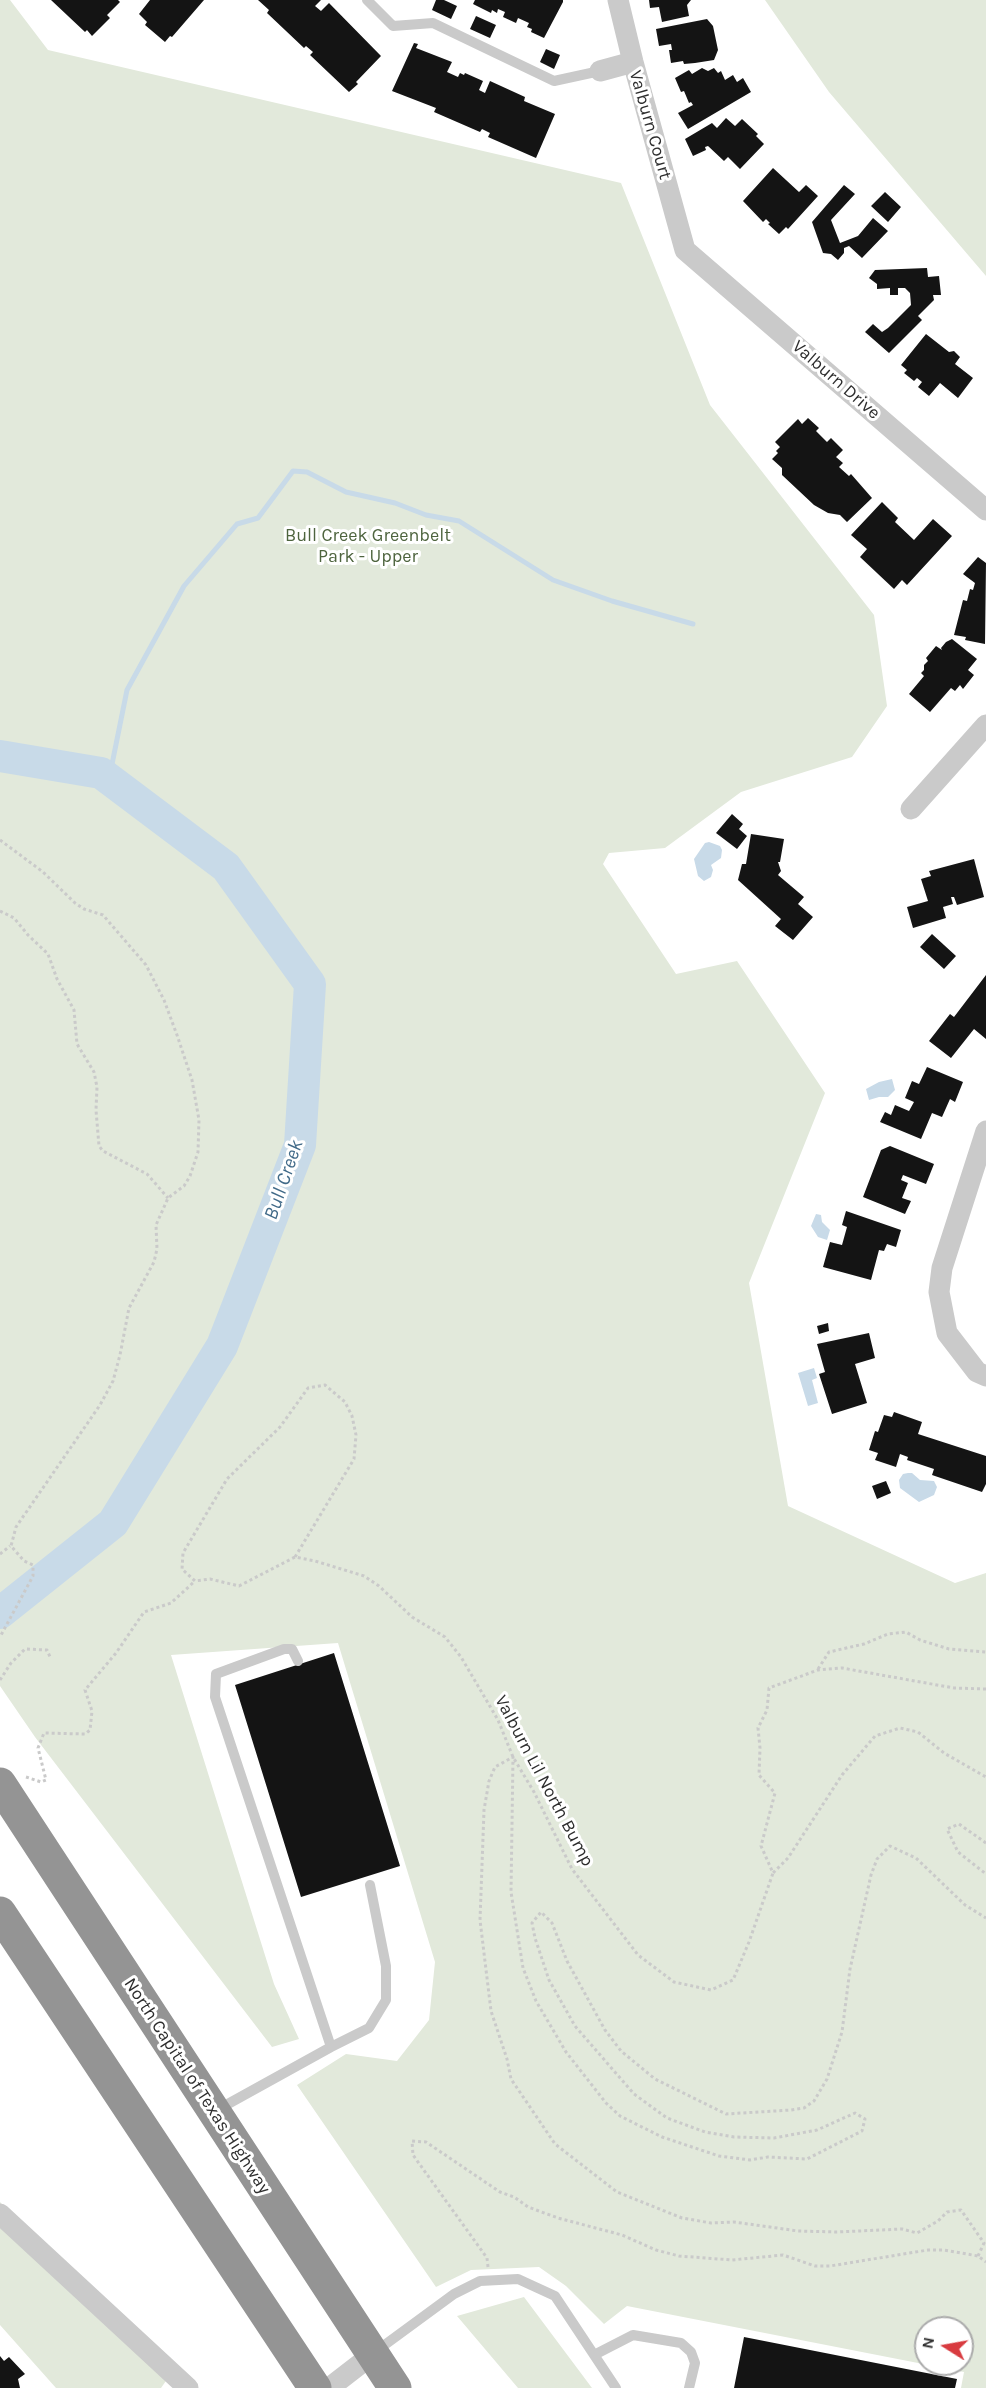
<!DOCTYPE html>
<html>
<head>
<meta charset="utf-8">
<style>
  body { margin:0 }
  #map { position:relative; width:986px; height:2388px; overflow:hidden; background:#fff; font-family:Karla,sans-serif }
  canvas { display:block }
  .north { position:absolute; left:914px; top:2316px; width:60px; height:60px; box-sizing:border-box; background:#fff; border:2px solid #ababab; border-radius:50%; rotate:281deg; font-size:16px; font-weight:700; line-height:24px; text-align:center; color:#2d2d2d }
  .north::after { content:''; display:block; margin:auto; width:21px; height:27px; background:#d83b40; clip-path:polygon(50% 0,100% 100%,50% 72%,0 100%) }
</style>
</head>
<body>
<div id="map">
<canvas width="986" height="2388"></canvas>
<div class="north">N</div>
</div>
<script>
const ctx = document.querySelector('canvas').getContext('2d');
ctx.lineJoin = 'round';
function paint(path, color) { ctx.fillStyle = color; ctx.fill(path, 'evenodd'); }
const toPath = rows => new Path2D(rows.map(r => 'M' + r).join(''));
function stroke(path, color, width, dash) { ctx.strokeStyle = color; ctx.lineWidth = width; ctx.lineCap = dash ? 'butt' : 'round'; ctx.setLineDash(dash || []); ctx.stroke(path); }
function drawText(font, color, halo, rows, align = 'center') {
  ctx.font = font + ' Karla,sans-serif'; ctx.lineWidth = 6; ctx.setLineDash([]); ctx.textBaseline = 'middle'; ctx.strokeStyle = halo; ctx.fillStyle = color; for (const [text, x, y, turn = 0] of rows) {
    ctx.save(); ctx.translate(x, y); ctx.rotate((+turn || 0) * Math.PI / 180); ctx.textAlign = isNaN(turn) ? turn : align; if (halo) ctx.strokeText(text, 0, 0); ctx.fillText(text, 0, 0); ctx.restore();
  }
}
paint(toPath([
  [0,0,10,0,48,50,621,183,710,405,874,615,887,706,852,757,741,792,665,848,609,853,603,864,676,974,737,961,825,1093,749,1283,788,1506,955,1583,986,1573,986,2388,961,2388,964,2372,627,2306,604,2324,566,2286,539,2267,471,2270,436,2287,297,2085,346,2054,397,2061,429,2020,435,1962,338,1643,171,1655,274,1984,299,2039,272,2047,35,1737,0,1686],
  [926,2328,962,2328,962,2364,926,2364],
  [765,0,986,0,986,276,829,92],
  [0,2202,168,2378,161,2388,56,2388,0,2325],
  [524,2297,592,2388,518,2388,457,2316]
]), '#e2e9db');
paint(toPath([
  [709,842,720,846,722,850,721,858,711,865,713,870,711,877,704,881,698,876,694,859,705,843],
  [892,1079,895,1090,888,1097,879,1097,869,1100,866,1089,879,1082],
  [816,1214,821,1215,822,1222,830,1230,827,1240,818,1237,811,1226],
  [814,1368,817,1378,812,1380,818,1403,808,1406,798,1373],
  [908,1473,912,1473,920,1480,934,1481,937,1487,934,1495,919,1502,900,1488,899,1480,903,1474]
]), '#c8dae8');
stroke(toPath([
  [109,779,127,690,184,586,237,524,258,518,293,471,307,472,346,492,395,503,426,515,459,521,553,580,612,601,693,624]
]), '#c8dae8', 5);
stroke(toPath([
  [0,756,101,773,226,867,310,984,300,1145,222,1346,113,1523,0,1613]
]), '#c8dae8', 32);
paint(toPath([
  [51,0,118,0,120,2,107,15,110,18,92,36,87,30,85,32],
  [150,0,204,0,172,37,170,36,165,42,145,25,147,22,139,14],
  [258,0,321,0,315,6,321,11,329,3,381,56,356,82,358,84,349,92,310,55,313,52,306,46,304,48,267,13,269,10],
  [436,0,444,0,457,6,451,19,432,10],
  [475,0,563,0,563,2,544,38,531,32,532,29,527,27,529,23,518,18,516,23,503,17,505,12,498,9,497,13,492,10,491,13,473,4],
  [649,0,691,0,687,5,689,16,662,22,659,7,650,8],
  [476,16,496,25,490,38,470,29],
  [707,19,713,26,718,50,714,60,695,63,684,64,683,61,671,63,669,50,672,50,671,44,659,46,656,29],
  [414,43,418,44,416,48,452,62,447,72,458,77,460,73,464,75,465,73,483,81,479,90,485,93,490,81,525,97,524,101,555,114,536,158,488,137,490,133,482,129,480,132,434,112,436,108,392,91],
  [546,49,560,55,554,69,540,62],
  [702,68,708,71,714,68,718,73,721,71,725,80,733,75,737,82,743,78,751,92,688,129,678,113,693,105,691,102,689,103,684,91,681,92,675,78,689,70,692,74],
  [726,118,735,126,742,119,758,134,756,136,764,144,740,169,728,157,724,161,708,146,705,147,706,150,693,156,685,139,712,123,717,128],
  [773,168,799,192,806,185,818,196,788,229,786,227,779,234,768,224,770,223,766,219,763,222,743,201],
  [844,185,855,194,831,220,840,243,858,236,873,218,888,231,862,258,849,246,844,248,844,253,838,260,831,254,823,253,812,222],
  [885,192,901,207,888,222,871,206],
  [927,268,928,277,939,276,941,295,933,295,934,300,918,316,922,320,889,353,865,332,873,324,882,332,888,328,911,305,910,293,905,288,898,288,898,295,890,295,890,288,877,289,877,284,869,278,875,270],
  [926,334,949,352,954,351,960,357,955,364,973,378,958,398,940,383,929,396,918,387,922,382,917,378,914,381,904,373,907,370,901,365],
  [808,418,819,428,816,431,827,442,831,438,843,450,836,457,843,463,839,467,849,476,851,474,872,498,847,522,840,515,828,513,814,505,782,475,782,468,772,459,778,453,776,451,780,447,775,442,798,419,802,424],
  [882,502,898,518,895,522,914,540,933,519,952,536,907,585,902,580,894,589,860,557,867,549,851,535],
  [978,557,986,563,985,644,965,640,966,637,954,635,963,600,967,601,970,589,973,590,975,583,963,574],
  [952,639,977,659,968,670,974,675,963,689,960,685,955,691,951,688,930,712,909,694,924,676,921,673,924,670,924,665,928,661,926,658,936,646,942,650,941,648,946,642],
  [732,814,743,824,739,829,747,836,737,849,716,833],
  [751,834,784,839,780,862,778,862,781,871,778,875,804,897,798,904,813,917,793,940,775,926,781,919,738,880,742,864,746,864],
  [974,859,984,897,957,905,954,897,951,897,953,904,943,907,946,918,913,928,907,907,928,901,921,879,931,876,929,871],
  [932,934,956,956,944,969,920,947],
  [986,975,986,1039,974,1029,951,1058,929,1041,950,1014,954,1017],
  [927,1067,963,1082,955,1102,950,1099,942,1117,932,1113,921,1139,880,1122,885,1112,891,1115,895,1105,909,1111,914,1102,905,1098,912,1081,919,1084],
  [890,1146,934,1164,926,1184,903,1175,901,1180,908,1183,902,1198,911,1201,905,1214,863,1197,881,1150],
  [846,1211,901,1230,896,1247,887,1244,884,1251,879,1250,871,1280,823,1267,830,1242,842,1245,847,1227,842,1225],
  [828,1323,829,1331,819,1334,817,1326],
  [869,1333,875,1358,855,1364,867,1403,832,1414,819,1374,825,1372,817,1344],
  [894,1412,922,1422,918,1434,986,1456,986,1484,982,1492,932,1475,934,1469,907,1460,908,1457,900,1454,896,1467,875,1460,878,1453,869,1450,875,1431,878,1432,884,1415,892,1417],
  [886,1481,891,1493,877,1499,872,1486],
  [334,1653,400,1866,301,1897,235,1685],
  [744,2337,957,2379,955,2388,734,2388],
  [0,2356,4,2361,9,2357,25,2374,18,2379,20,2388,0,2388]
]), '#141414');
stroke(toPath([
  [0,840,43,872,75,903,84,909,103,915,146,965,164,1000,177,1035,192,1080,199,1120,198,1152,190,1176,184,1186,168,1198,156,1225,157,1249,154,1262,129,1308,120,1355,113,1381,100,1405,16,1527,11,1546,24,1561,33,1565,33,1576,0,1637],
  [0,911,14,918,28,935,48,954,57,979,74,1010,77,1044,94,1072,97,1087,96,1110,99,1146,103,1151,147,1174,168,1198],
  [0,1554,10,1546],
  [295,1557,354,1459,356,1435,352,1416,345,1402,325,1385,308,1388,280,1427,227,1479,183,1553,182,1569,195,1581,210,1579,239,1586,295,1557,315,1561,364,1576,379,1586,412,1617,445,1637,461,1657,498,1720,513,1757,534,1792,572,1869,638,1955,674,1982,711,1990,733,1980,749,1942,773,1873],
  [818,1669,829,1652,864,1644,888,1634,906,1632,920,1640,949,1649,986,1652],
  [0,1680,11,1663,25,1649,47,1650,51,1659],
  [986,1689,954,1688,842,1668,818,1670,769,1688,767,1710,758,1728,760,1748,759,1775,775,1793,761,1846,773,1873,788,1858,842,1775,875,1736,900,1728,918,1732,944,1753,986,1777],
  [26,1777,41,1782,46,1780,38,1748,44,1733,85,1734,90,1730,92,1711,85,1690,116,1653,144,1612,171,1603,195,1581],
  [986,1843,959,1824,947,1829,958,1852,986,1874],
  [978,2256,984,2243,961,2210,947,2212,938,2221,917,2233,902,2229,837,2232,798,2231,734,2222,711,2223,682,2218,617,2192,555,2144,511,2079,507,2059,491,2011,480,1920,484,1810,489,1781,495,1767,513,1757,511,1892,523,1968,536,2001,566,2052,606,2103,620,2116,662,2137,719,2156,750,2160,768,2157,807,2159,862,2131,865,2119,855,2113,817,2130,774,2138,734,2137,705,2132,667,2118,634,2094,575,2026,549,1980,535,1938,532,1923,541,1912,552,1923,567,1961,605,2030,621,2051,655,2079,726,2114,791,2110,804,2108,814,2101,827,2079,842,2032,850,1969,871,1875,877,1859,890,1846,916,1858,965,1905,986,1918],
  [488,2267,487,2258,413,2155,412,2141,426,2142,500,2192,514,2197,528,2207,558,2218,622,2235,656,2250,679,2256,732,2260,783,2255,815,2266,830,2266,928,2250,944,2250,978,2256,986,2262]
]), '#cacaca', 3, [3, 3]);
stroke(toPath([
  [367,0,393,26,433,23,554,81,600,71],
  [298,1661,292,1649,284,1649,216,1674,215,1697,331,2047],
  [217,2110,331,2047,369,2028,386,2000,386,1966,370,1885],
  [375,2352,454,2294,480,2281,518,2279,555,2296,616,2388],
  [594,2355,633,2335,681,2343,691,2352,695,2363,689,2388]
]), '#cacaca', 10);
stroke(toPath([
  [618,0,633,62,685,250,986,510],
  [600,71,633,62],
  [911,809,986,725],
  [986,1131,942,1268,939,1292,947,1333,977,1372,986,1376],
  [0,2214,188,2388],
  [329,2388,373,2354]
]), '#cacaca', 21);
stroke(toPath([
  [0,1784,395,2388],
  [0,1913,315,2388]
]), '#949494', 33);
drawText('18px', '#2d2d2d', '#fff', [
  ["Valburn Court",650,125,74],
  ["Valburn Drive",836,380,41],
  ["Valburn Lil North Bump",544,1781,62],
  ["North Capital of Texas Highway",197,2086,57]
]);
drawText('18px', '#4e643e', '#fff', [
  ["Bull Creek Greenbelt",368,536],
  ["Park - Upper",368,557]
]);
drawText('italic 20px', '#416a88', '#fff', [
  ["Bull Creek",284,1180,-71]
]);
</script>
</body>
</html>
